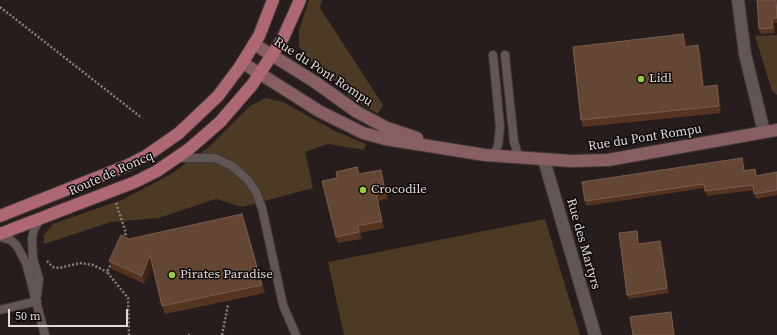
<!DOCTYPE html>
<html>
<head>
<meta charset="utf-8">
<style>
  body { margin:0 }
  #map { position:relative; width:777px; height:335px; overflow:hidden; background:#271d1c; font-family:"Source Serif 4",serif }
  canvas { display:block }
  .scale { position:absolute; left:8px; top:309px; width:120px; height:18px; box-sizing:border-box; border:2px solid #e0d9d8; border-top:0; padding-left:5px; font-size:12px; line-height:14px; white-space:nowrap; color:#e0d9d8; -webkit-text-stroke:3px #0d0908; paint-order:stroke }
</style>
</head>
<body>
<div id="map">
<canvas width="777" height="335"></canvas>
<div class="scale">50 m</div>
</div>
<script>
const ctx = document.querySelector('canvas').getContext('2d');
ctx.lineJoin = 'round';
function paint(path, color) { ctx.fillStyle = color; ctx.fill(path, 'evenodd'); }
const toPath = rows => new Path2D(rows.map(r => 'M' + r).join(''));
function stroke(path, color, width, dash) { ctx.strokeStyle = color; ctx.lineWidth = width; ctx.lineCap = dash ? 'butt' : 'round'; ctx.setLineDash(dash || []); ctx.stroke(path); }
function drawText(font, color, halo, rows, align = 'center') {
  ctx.font = font + ' "Source Serif 4",serif'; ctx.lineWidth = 3; ctx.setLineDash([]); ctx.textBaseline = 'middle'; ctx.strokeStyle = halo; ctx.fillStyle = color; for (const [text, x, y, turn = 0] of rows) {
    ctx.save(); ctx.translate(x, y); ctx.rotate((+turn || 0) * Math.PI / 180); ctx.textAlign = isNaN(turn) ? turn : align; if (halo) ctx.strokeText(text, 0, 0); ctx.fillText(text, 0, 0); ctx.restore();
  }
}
paint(toPath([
  [309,0,322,0,320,8,383,105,378,114,349,96,329,74,308,60,299,46,299,30],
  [777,35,777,95,772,91,755,36],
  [266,98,283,102,335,131,366,144,364,150,328,144,305,152,313,188,242,207,216,199,159,218,111,222,44,244,44,235,53,224,124,199,171,174,209,147,250,106],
  [545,219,580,335,344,335,328,262]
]), '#4c3a25');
const lane = toPath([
  [493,55,500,127,498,145,494,156],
  [505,55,514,142,519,158],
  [178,158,215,158,232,166,248,180,256,192,262,208,283,305,296,335],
  [0,237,11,240,17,246,26,263,45,335],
  [37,295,39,279,33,259,32,239,34,229,40,220],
  [0,310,37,301]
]);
const street = toPath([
  [738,0,745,54,764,132],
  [544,160,595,335]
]);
const secondary = toPath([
  [254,44,315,82,357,112,387,128,417,138],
  [243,63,319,111,363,133,385,139,485,155,572,161,608,160,777,130]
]);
const primary = toPath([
  [0,216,126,166,146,156,179,133,218,96,239,68,259,36,273,0],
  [0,234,135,182,157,171,189,149,220,122,252,85,283,38,300,0]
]);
stroke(lane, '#423938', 10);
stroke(street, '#423938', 14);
stroke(secondary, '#423938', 14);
stroke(primary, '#423938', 14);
stroke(toPath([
  [0,7,142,118],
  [116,203,126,233,123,240],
  [47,261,53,267,59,268,80,263,93,265,107,272],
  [112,262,107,272,128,298,129,335],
  [188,335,191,335],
  [222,335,228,305]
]), '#867e7d', 2.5, [2, 2]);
stroke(lane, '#615654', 8);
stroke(street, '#615654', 12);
stroke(secondary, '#875f63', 12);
stroke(primary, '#ad6873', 12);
paint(toPath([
  [777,2,777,23,774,23,775,33,761,34,759,29],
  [683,34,686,40,687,46,701,52,704,86,717,85,719,92,721,113,583,127,581,120],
  [744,163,745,170,755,169,757,175,777,172,777,195,756,199,754,190,707,196,704,188,586,206,585,201],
  [381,170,383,176,388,199,378,201,384,228,360,233,362,239,338,243,336,237,359,174],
  [245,222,265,293,165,314,162,306,152,265,145,284,112,269,109,261,129,239],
  [637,231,638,235,639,243,662,245,669,293,629,299,627,295]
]), '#553422');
paint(toPath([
  [776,0,777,0,777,14],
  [772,18,774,23,775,33,773,28],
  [683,34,686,40,688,53,685,47],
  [698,45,701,52,705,93,703,87],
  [717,85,719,92,721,113,719,106],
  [742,158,744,163,746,175,744,171],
  [381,170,383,176,388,199,385,192],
  [376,194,378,201,384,228,382,221],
  [242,214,245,222,265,293,262,285],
  [637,231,638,235,640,248,638,244],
  [660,241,662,245,669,293,667,288],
  [150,255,153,263,145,284,142,276],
  [671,312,672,316,675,335,674,335]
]), '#3d2417');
const building = toPath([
  [757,0,776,0,777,18,772,18,773,28,759,29,757,0],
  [683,34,685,47,698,45,703,87,717,85,719,106,581,120,573,47,683,34],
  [742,158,744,171,755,169,756,176,777,172,777,190,754,194,753,185,705,191,704,184,585,201,582,182,742,158],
  [357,167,359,174,381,170,385,192,376,194,382,221,357,226,359,232,336,237,322,181,337,178,336,172,357,167],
  [242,214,262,285,162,306,150,255,142,276,109,261,121,235,129,239,242,214],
  [637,231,638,244,660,241,667,288,627,295,619,233,637,231],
  [671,312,674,335,633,335,630,317,671,312]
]);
paint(building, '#644635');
stroke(building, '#785d4f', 1);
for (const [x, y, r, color] of [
  [641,79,4,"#95cc3b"],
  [363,190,4,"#95cc3b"],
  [172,275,4,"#95cc3b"]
]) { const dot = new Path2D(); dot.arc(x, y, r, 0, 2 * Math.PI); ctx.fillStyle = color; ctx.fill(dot); stroke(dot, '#0d0908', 1.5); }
drawText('13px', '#e0d9d8', '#0d0908', [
  ["Rue du Pont Rompu",323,72,33],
  ["Rue du Pont Rompu",645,138,-9],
  ["Route de Roncq",111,174,-24],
  ["Rue des Martyrs",583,244,74]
]);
drawText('13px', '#e0d9d8', '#0d0908', [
  ["Lidl",649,79],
  ["Crocodile",371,190],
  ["Pirates Paradise",180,275]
], 'left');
</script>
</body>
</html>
